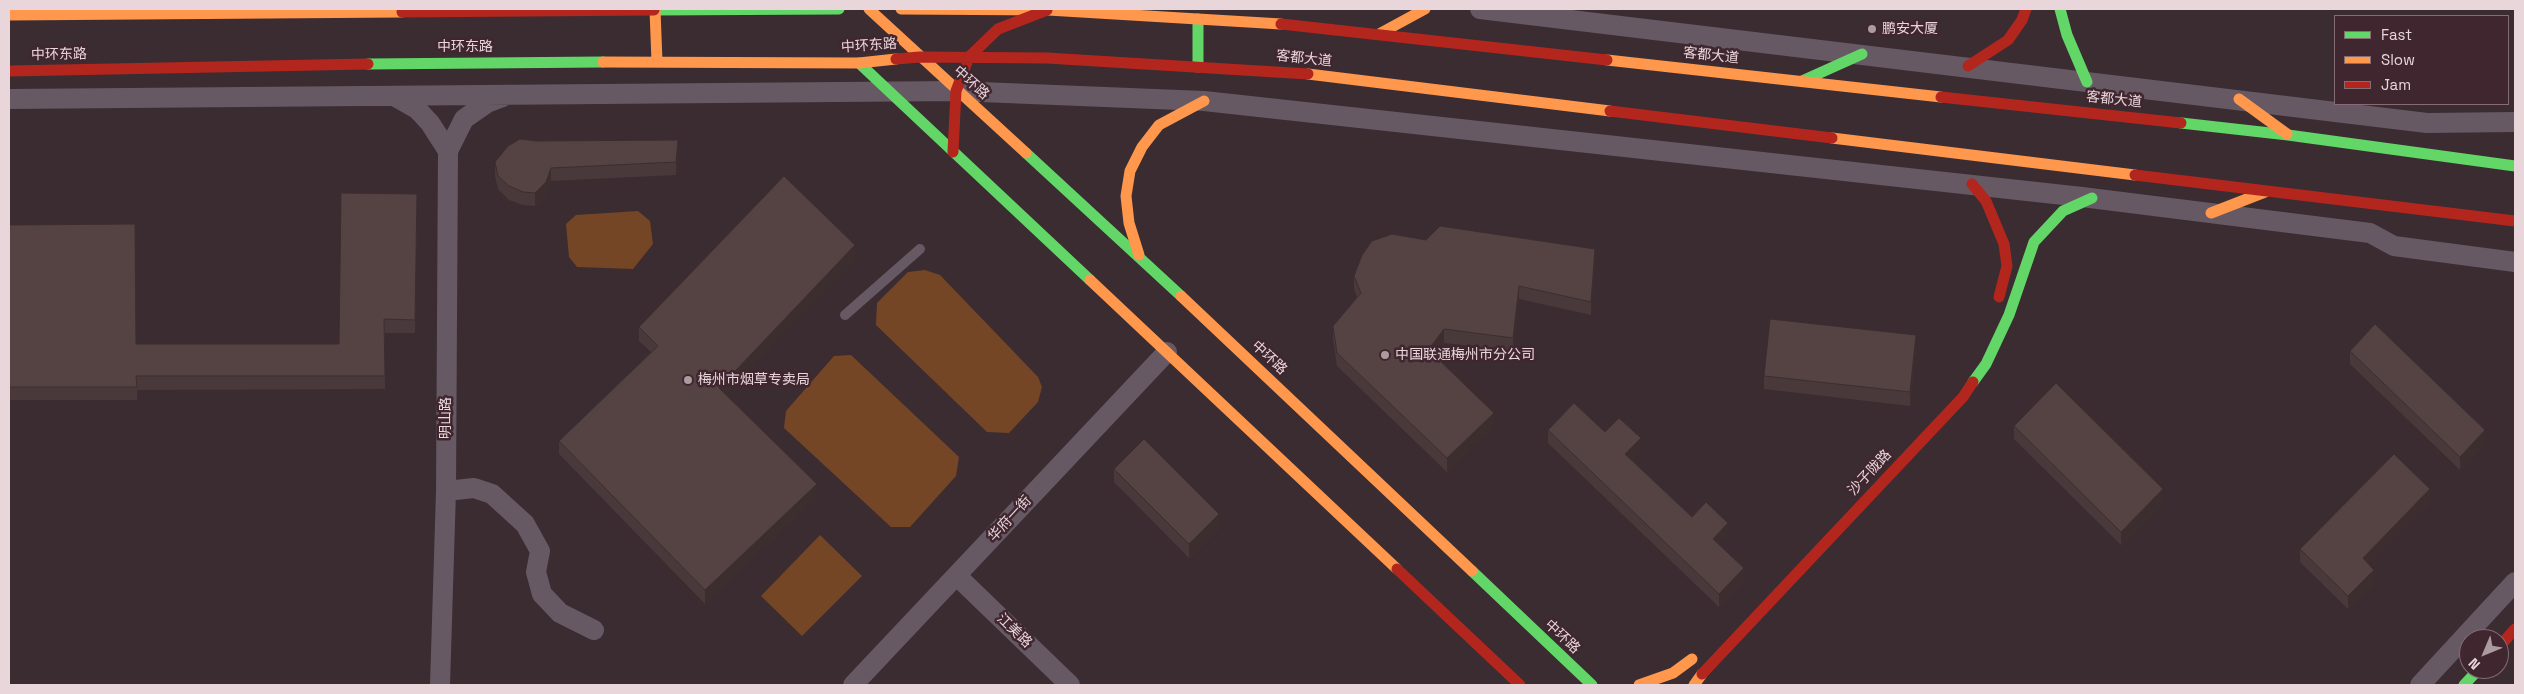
<!DOCTYPE html>
<html>
<head>
<meta charset="utf-8">
<style>
  body { margin:0 }
  #map { position:relative; width:2524px; height:694px; overflow:hidden; background:#3a2c31; font-family:"Space Grotesk",sans-serif }
  canvas { display:block }
  .frame { position:absolute; inset:0; border:10px solid #e8d6db; pointer-events:none }
  .legend { position:absolute; left:2334px; top:15px; width:175px; height:90px; box-sizing:border-box; background:#40262f; border:1px solid #836c74; margin:0; padding:6px 9px; list-style:none; font-size:15px; color:#e8d6db }
  .legend li { display:flex; align-items:center; gap:10px; height:25px }
  .legend b { width:25px; border:1px solid #836c74 }
  .north { position:absolute; left:2459px; top:629px; width:50px; height:50px; box-sizing:border-box; background:#40262f; border:1px solid #836c74; border-radius:50%; rotate:225deg; font-size:14px; font-weight:700; line-height:20px; text-align:center; color:#e8d6db }
  .north::after { content:''; display:block; margin:auto; width:18px; height:22px; background:#ab9aa0; clip-path:polygon(50% 0,100% 100%,50% 72%,0 100%) }
</style>
</head>
<body>
<div id="map">
<canvas width="2524" height="694"></canvas>
<div class="frame"></div>
<ul class="legend">
<li><b style="height:6px;background:#63d668"></b>Fast</li>
<li><b style="height:6px;background:#ff974d"></b>Slow</li>
<li><b style="height:6px;background:#b3261e"></b>Jam</li>
</ul>
<div class="north">N</div>
</div>
<script>
const ctx = document.querySelector('canvas').getContext('2d');
ctx.lineJoin = 'round';
function paint(path, color) { ctx.fillStyle = color; ctx.fill(path, 'evenodd'); }
const toPath = rows => new Path2D(rows.map(r => 'M' + r).join(''));
function stroke(path, color, width, dash) { ctx.strokeStyle = color; ctx.lineWidth = width; ctx.lineCap = dash ? 'butt' : 'round'; ctx.setLineDash(dash || []); ctx.stroke(path); }
function drawText(font, color, halo, rows, align = 'center') {
  ctx.font = font + ' "Space Grotesk","Noto Sans SC",sans-serif'; ctx.lineWidth = 5; ctx.setLineDash([]); ctx.textBaseline = 'middle'; ctx.strokeStyle = halo; ctx.fillStyle = color; for (const [text, x, y, turn = 0] of rows) {
    ctx.save(); ctx.translate(x, y); ctx.rotate((+turn || 0) * Math.PI / 180); ctx.textAlign = isNaN(turn) ? turn : align; if (halo) ctx.strokeText(text, 0, 0); ctx.fillText(text, 0, 0); ctx.restore();
  }
}
paint(toPath([
  [638,211,650,221,653,244,633,269,577,267,569,257,566,224,576,215],
  [925,270,940,275,1038,377,1042,387,1038,402,1009,433,987,432,876,325,877,303,908,272],
  [851,355,959,457,956,476,910,527,891,527,784,428,786,411,834,356],
  [820,535,862,576,802,636,761,596]
]), '#744625');
stroke(toPath([
  [845,315,920,249]
]), '#665964', 10);
stroke(toPath([
  [1480,9,2427,123,2515,122],
  [394,96,417,109,430,123,448,151],
  [9,99,956,91,1204,101,2082,197,2370,233,2394,246,2515,262],
  [446,491,474,488,492,494,525,524,540,551,536,572,542,594,560,613,594,630],
  [957,576,1070,685],
  [440,685,446,491,448,151,464,119,487,103,503,97],
  [853,685,1167,352],
  [2420,685,2515,582]
]), '#665964', 20);
stroke(toPath([
  [2060,9,2067,35,2087,82],
  [654,10,839,9],
  [1198,19,1198,67],
  [859,63,1090,280],
  [368,64,603,62],
  [1802,81,1862,54],
  [2181,123,2288,135,2515,166],
  [1026,153,1181,296],
  [1973,382,1986,364,2009,315,2034,242,2063,211,2092,198],
  [1472,571,1592,685],
  [2464,685,2479,669]
]), '#63d668', 11);
stroke(toPath([
  [869,9,1026,153],
  [901,9,1048,10,1281,24],
  [655,10,657,62],
  [9,15,402,12],
  [1379,34,1425,9],
  [1607,60,1941,97],
  [603,62,859,63,896,59],
  [1308,74,1610,111],
  [2239,99,2287,134],
  [1832,138,2135,175],
  [2211,213,2265,192],
  [1139,255,1129,223,1126,196,1130,171,1142,147,1159,125,1204,101],
  [1090,280,1397,569],
  [1181,296,1472,571],
  [1639,685,1673,673,1692,659],
  [1694,685,1702,674]
]), '#ff974d', 11);
stroke(toPath([
  [402,12,654,10],
  [1281,24,1607,60],
  [896,59,920,57,1047,58,1308,74],
  [1968,66,2008,40,2022,20,2026,9],
  [9,71,368,64],
  [1941,97,2181,123],
  [1610,111,1832,138],
  [953,152,956,91,969,57,998,29,1047,10],
  [2135,175,2515,221],
  [1972,184,1986,201,2004,244,2007,266,1999,297],
  [1397,569,1520,685],
  [2499,647,2515,629],
  [1702,674,1963,397,1973,382]
]), '#b3261e', 11);
paint(toPath([
  [537,141,678,153,676,175,551,181,546,195,535,206,523,205,509,200,498,189,495,176,495,162],
  [417,194,415,333,385,333,385,389,137,390,137,400,9,400,9,225,136,344,339,344],
  [1426,240,1595,262,1591,315,1519,299,1513,351,1444,343,1435,355,1494,426,1447,472,1337,366,1333,339,1333,326,1357,297,1354,289,1354,276],
  [855,258,725,395,817,497,705,604,559,454,559,441,651,352,639,341,639,327],
  [1916,349,1910,406,1764,389,1764,376],
  [2350,351,2485,444,2460,470,2350,364],
  [2014,426,2163,503,2121,545,2014,439],
  [1548,430,1605,432,1641,451,1632,460,1692,517,1728,536,1719,545,1744,582,1719,607,1548,443],
  [1114,469,1219,528,1189,558,1114,482],
  [2430,503,2369,564,2374,583,2348,609,2300,562,2300,549]
]), '#49393a');
paint(toPath([
  [678,140,678,153,676,175,676,162],
  [551,168,551,181,546,195,535,206,535,193],
  [855,245,855,258,719,402,719,388],
  [1595,249,1595,262,1591,315,1591,302],
  [1519,286,1519,299,1513,351,1513,338],
  [1444,329,1444,343,1432,358,1432,345],
  [1916,335,1916,349,1910,406,1910,392],
  [1494,413,1494,426,1447,472,1447,458],
  [2485,430,2485,444,2460,470,2460,457],
  [1641,438,1641,451,1625,468,1625,454],
  [817,484,817,497,705,604,705,590],
  [2163,489,2163,503,2121,545,2121,532],
  [2430,489,2430,503,2363,571,2363,558],
  [1219,514,1219,528,1189,558,1189,544],
  [1728,523,1728,536,1713,552,1713,539],
  [1744,568,1744,582,1719,607,1719,594],
  [2374,570,2374,583,2348,609,2348,596]
]), '#3c2e2f');
const building = toPath([
  [520,139,537,141,678,140,676,162,551,168,546,182,535,193,523,192,509,186,498,176,495,162,508,146,520,139],
  [784,176,855,245,719,388,817,484,705,590,559,441,658,346,639,327,784,176],
  [341,193,417,194,415,320,384,319,385,376,136,376,137,387,9,387,9,225,135,224,136,344,339,344,341,193],
  [1440,226,1595,249,1591,302,1519,286,1513,338,1444,329,1432,345,1434,355,1494,413,1447,458,1337,353,1333,326,1361,293,1354,276,1362,255,1372,241,1392,234,1426,240,1440,226],
  [1770,319,1916,335,1910,392,1764,376,1770,319],
  [2375,324,2485,430,2460,457,2350,351,2375,324],
  [2056,383,2163,489,2121,532,2014,426,2056,383],
  [1574,403,1605,432,1619,418,1641,438,1625,454,1692,517,1706,502,1728,523,1713,539,1744,568,1719,594,1548,430,1574,403],
  [1144,439,1219,514,1189,544,1114,469,1144,439],
  [2394,454,2430,489,2363,558,2374,570,2348,596,2300,549,2394,454]
]);
paint(building, '#554243');
stroke(building, '#3c2e2f', 1);
for (const [x, y, r, color] of [
  [1872,29,5,"#ab9aa0"],
  [1385,355,5,"#ab9aa0"],
  [688,380,5,"#ab9aa0"]
]) { const dot = new Path2D(); dot.arc(x, y, r, 0, 2 * Math.PI); ctx.fillStyle = color; ctx.fill(dot); stroke(dot, '#40262f', 2); }
drawText('14px', '#e8d6db', '#40262f', [
  ["鹏安大厦",1882,29],
  ["中国联通梅州市分公司",1395,355],
  ["梅州市烟草专卖局",698,380]
], 'left');
drawText('14px', '#e8d6db', '#40262f', [
  ["中环东路",869,46,-4],
  ["中环东路",465,47],
  ["中环东路",59,55,-1],
  ["客都大道",1711,56,6],
  ["客都大道",1304,59,6],
  ["中环路",971,83,42],
  ["客都大道",2114,100,6],
  ["中环路",1269,358,43],
  ["明山路",446,418,-90],
  ["沙子陇路",1870,473,-47],
  ["华府一街",1010,519,-47],
  ["江美路",1014,631,44],
  ["中环路",1562,637,43]
]);
</script>
</body>
</html>
